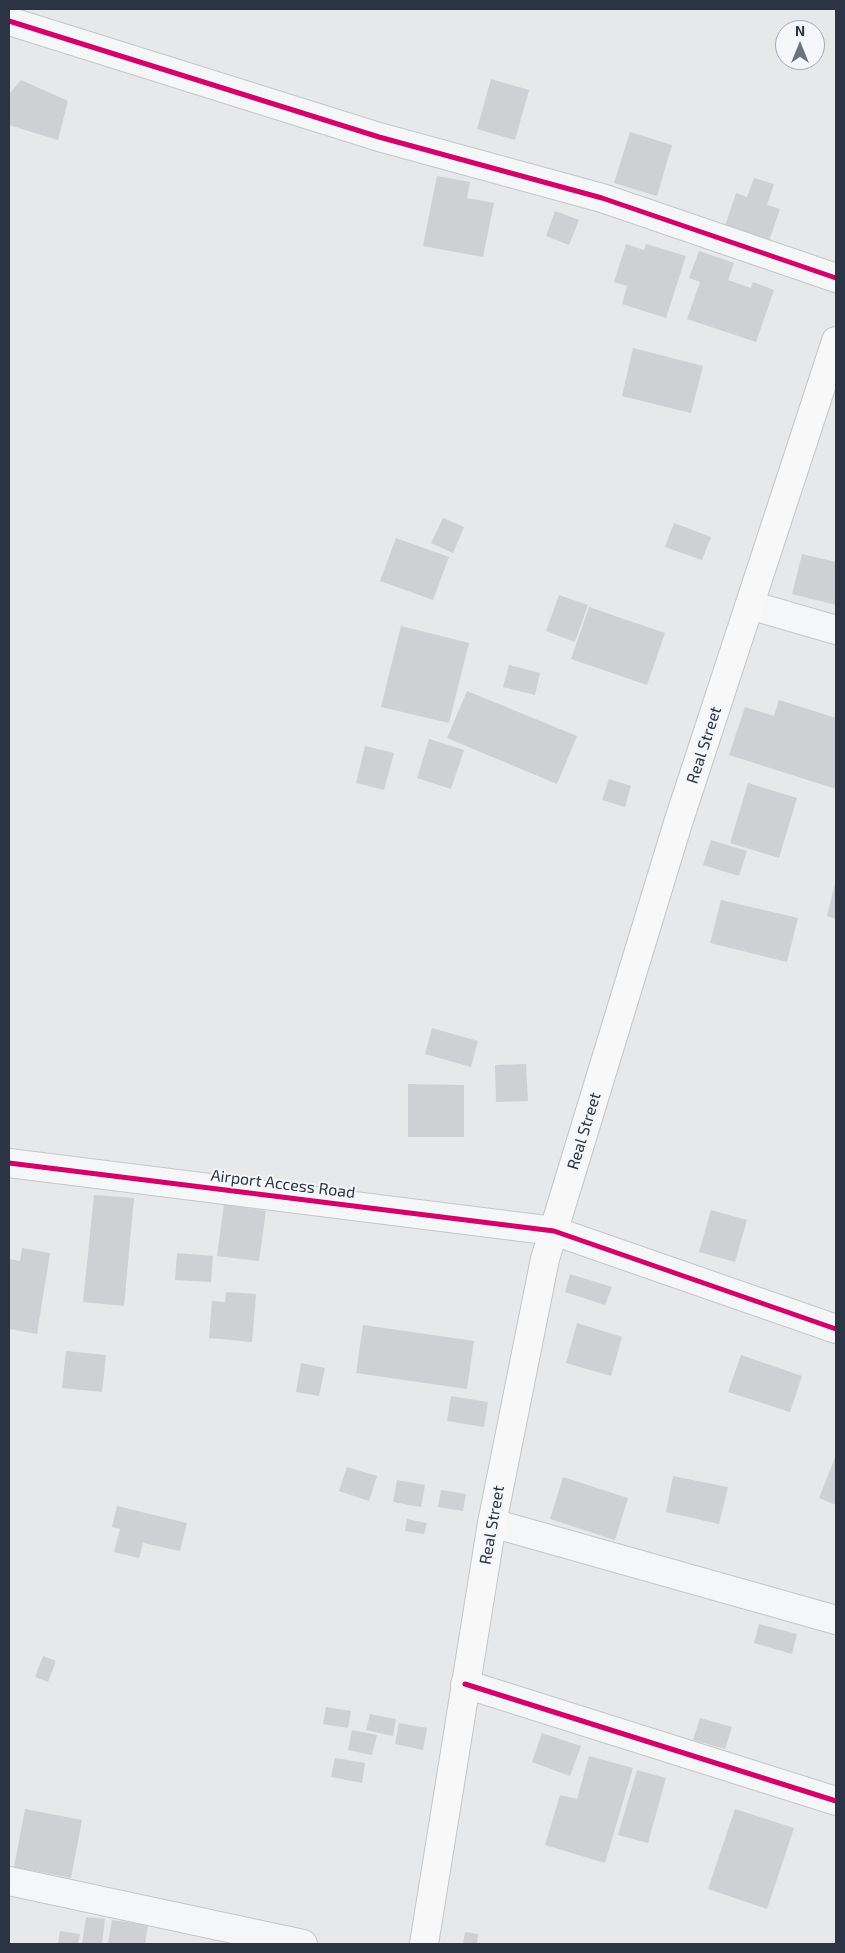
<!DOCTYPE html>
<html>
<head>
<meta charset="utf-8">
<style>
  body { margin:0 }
  #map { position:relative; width:845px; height:1953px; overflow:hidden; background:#e6e8ea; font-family:"Exo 2",sans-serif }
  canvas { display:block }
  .frame { position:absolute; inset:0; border:10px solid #2b3445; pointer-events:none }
  .north { position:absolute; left:775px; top:20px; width:50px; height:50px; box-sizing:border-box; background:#f4f6f9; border:1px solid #a4a8b1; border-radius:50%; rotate:0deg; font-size:14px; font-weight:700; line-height:20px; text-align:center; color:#2b3445 }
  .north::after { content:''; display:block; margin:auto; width:18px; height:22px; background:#6c737f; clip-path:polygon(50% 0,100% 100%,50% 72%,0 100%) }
</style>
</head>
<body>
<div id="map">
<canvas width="845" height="1953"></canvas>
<div class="frame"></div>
<div class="north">N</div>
</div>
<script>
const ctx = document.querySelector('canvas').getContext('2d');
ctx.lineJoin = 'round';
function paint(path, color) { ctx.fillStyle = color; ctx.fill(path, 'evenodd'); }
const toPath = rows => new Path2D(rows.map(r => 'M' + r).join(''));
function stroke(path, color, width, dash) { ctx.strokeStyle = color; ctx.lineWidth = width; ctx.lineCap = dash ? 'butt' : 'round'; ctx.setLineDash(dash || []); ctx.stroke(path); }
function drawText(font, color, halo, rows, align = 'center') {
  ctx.font = font + ' "Exo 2",sans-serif'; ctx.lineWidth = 4; ctx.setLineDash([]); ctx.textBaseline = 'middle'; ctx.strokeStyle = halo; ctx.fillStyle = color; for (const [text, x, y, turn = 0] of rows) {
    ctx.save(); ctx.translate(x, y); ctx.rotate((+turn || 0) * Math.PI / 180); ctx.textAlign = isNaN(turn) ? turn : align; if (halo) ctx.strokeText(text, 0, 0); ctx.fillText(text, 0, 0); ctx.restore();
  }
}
paint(toPath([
  [491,79,529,90,515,140,477,129],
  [21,80,68,101,58,140,9,125,10,93],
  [630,132,672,145,657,196,614,183],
  [437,176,470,182,467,198,494,203,483,257,423,246],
  [754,178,774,184,767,205,780,209,768,244,724,229,736,193,747,197],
  [555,211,579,220,569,245,546,236],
  [626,244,644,250,646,244,686,256,666,318,622,304,627,286,614,282],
  [699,251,734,263,728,280,751,288,753,282,774,290,756,342,687,319,700,282,689,278],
  [633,348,703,366,691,413,622,396],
  [443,518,464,527,453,553,431,543],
  [674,523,711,537,702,560,665,547],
  [396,538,449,557,433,600,380,581],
  [802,554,836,562,836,605,792,594],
  [559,595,588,605,575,642,546,631],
  [589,607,665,633,647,685,571,659],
  [401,626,469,643,449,723,381,707],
  [509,665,540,673,535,695,503,687],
  [467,691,577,736,557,784,447,738],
  [779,700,836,718,836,789,729,755,745,707,774,716],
  [429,739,464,750,451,789,417,778],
  [365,746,394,753,384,790,356,783],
  [609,779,631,786,625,807,602,800],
  [748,783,797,798,779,858,730,843],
  [711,840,747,851,739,876,703,865],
  [836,880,836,919,827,916],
  [721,900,798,918,787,962,710,943],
  [432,1028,478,1041,471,1067,425,1054],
  [526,1064,528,1101,496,1102,495,1065],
  [408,1084,464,1085,464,1137,408,1137],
  [94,1195,134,1198,124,1306,83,1302],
  [224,1204,266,1211,259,1261,217,1256],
  [711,1210,747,1220,735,1262,699,1252],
  [22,1248,50,1253,37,1334,9,1329,9,1259,20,1261],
  [177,1253,213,1256,211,1282,175,1280],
  [570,1274,612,1287,605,1305,565,1292],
  [226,1292,256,1294,252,1342,209,1338,212,1301,225,1302],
  [577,1323,622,1337,611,1376,566,1363],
  [363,1325,474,1341,467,1389,356,1373],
  [66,1351,106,1355,102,1392,62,1388],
  [741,1355,802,1376,790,1412,728,1392],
  [301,1363,325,1368,319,1396,296,1392],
  [451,1396,488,1402,484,1427,447,1421],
  [836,1455,836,1505,819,1498],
  [347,1467,377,1476,369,1501,339,1491],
  [673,1476,728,1487,719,1524,666,1512],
  [563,1477,628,1498,615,1540,550,1519],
  [397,1480,425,1485,421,1507,393,1502],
  [441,1490,466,1494,463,1511,438,1507],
  [117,1506,187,1523,180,1551,143,1543,139,1558,114,1552,120,1529,112,1527],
  [407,1519,427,1523,424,1534,405,1531],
  [759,1624,797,1634,792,1654,754,1643],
  [43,1656,56,1661,48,1682,35,1677],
  [326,1707,351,1711,348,1728,323,1724],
  [370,1714,396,1719,393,1736,366,1730],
  [700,1718,732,1727,725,1749,693,1740],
  [399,1723,427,1728,423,1750,395,1744],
  [352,1730,377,1735,372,1755,348,1750],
  [542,1733,581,1746,570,1776,532,1762],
  [589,1756,633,1768,605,1863,545,1845,560,1795,577,1799],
  [335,1758,365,1763,362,1783,331,1777],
  [637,1770,666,1778,648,1843,618,1835],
  [25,1809,82,1820,71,1878,14,1867],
  [735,1809,794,1828,767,1909,708,1889],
  [86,1917,105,1919,102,1944,82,1944],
  [112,1920,148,1925,145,1944,108,1944],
  [60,1931,80,1934,78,1944,58,1944],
  [465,1932,478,1934,477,1944,463,1944]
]), '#ced0d3');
const minor = toPath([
  [9,21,379,137,602,198,836,278],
  [750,605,836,630],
  [9,1163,554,1231,836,1329],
  [492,1523,836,1620],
  [465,1684,836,1801],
  [9,1881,303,1944]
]);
const secondary = toPath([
  [424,1944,492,1523,545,1259,678,823,836,341]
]);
stroke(minor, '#c4c6c8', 30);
stroke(secondary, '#c4c6c8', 30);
stroke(minor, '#f5f6f7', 28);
stroke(secondary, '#f8f8f8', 28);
stroke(toPath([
  [9,21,379,137,602,198,836,278],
  [9,1163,554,1231,836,1329],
  [465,1684,836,1801]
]), '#d6006c', 5);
drawText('16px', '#2b3445', '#f4f6f9', [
  ["Real Street",704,745,-72],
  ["Real Street",584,1131,-73],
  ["Airport Access Road",283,1184,7],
  ["Real Street",492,1525,-80]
]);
</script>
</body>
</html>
